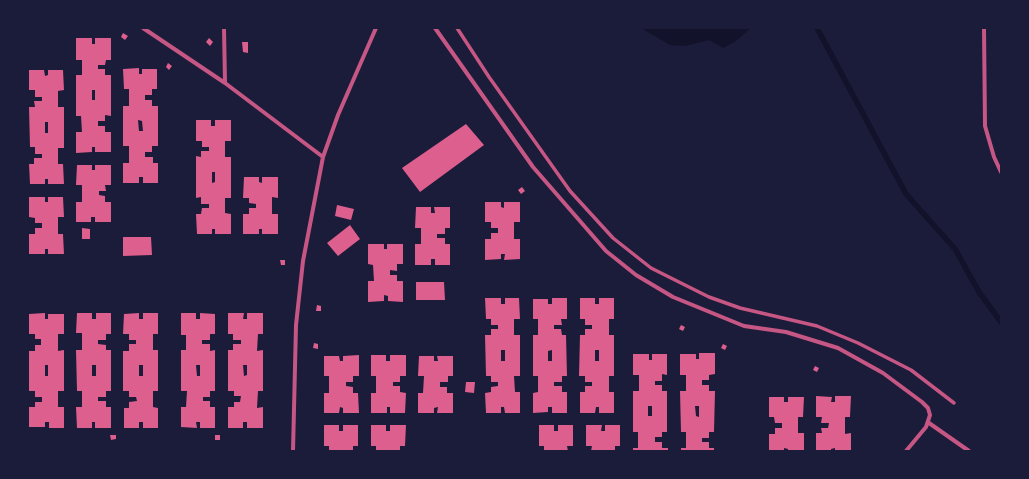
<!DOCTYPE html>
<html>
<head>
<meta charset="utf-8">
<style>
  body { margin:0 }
  #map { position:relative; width:1029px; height:479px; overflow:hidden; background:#1b1b3a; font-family:"Exo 2",sans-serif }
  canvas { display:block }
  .frame { position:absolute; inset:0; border:29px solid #1b1b3a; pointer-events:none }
</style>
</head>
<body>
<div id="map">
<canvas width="1029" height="479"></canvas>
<div class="frame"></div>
</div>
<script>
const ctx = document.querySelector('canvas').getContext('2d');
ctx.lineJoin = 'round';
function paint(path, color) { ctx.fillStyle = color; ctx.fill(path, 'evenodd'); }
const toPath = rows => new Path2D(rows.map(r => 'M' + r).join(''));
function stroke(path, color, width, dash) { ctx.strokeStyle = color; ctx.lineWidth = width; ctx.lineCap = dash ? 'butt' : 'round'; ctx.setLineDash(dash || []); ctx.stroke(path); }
paint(toPath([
  [641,28,751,28,736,41,723,48,709,40,685,46,670,45]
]), '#12122b');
stroke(toPath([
  [817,28,906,194,955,249,979,292,1001,322]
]), '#12122b', 5.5);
paint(toPath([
  [123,33,128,36,125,40,121,37],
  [76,38,92,38,92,44,95,44,95,38,111,38,111,60,106,60,105,65,98,65,98,69,105,69,105,75,111,75,111,116,105,115,105,121,98,121,98,126,105,126,105,132,111,132,111,152,95,152,95,147,92,147,92,152,76,153,76,132,82,132,81,116,76,116,76,75,82,75,82,60,76,60],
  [92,90,95,90,95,100,92,100],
  [209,38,213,42,210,46,206,42],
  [242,42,248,42,248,53,243,52],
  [168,63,172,66,169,70,166,67],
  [139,68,139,74,142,74,142,69,157,69,157,89,152,89,152,95,145,95,145,100,152,100,152,106,158,106,158,146,152,146,152,152,145,152,145,157,153,157,153,163,158,163,158,183,143,183,143,177,139,177,139,183,123,183,123,163,129,163,129,146,123,146,123,106,129,106,129,89,124,89,123,69],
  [138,120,142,121,143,131,139,131],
  [29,70,44,70,45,76,48,75,48,70,63,70,64,90,58,91,58,107,64,107,64,148,58,148,58,164,63,164,64,184,48,184,48,179,45,179,45,184,30,184,29,164,34,164,34,158,42,158,42,154,35,154,35,147,30,147,29,107,35,107,34,101,42,101,42,97,35,97,35,90,29,90],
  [45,122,48,122,48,133,45,133],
  [196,120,211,120,211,126,215,126,215,120,231,120,231,141,225,141,225,157,231,157,231,198,225,198,225,213,231,214,231,234,215,234,215,229,212,229,212,234,197,234,196,214,201,214,202,208,209,208,209,204,201,204,201,197,196,198,196,156,201,157,201,151,209,151,209,147,202,147,202,141,196,141],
  [212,172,215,172,215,182,212,183],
  [466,124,484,145,420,192,402,168],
  [77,165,92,165,92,170,95,170,95,165,111,165,111,185,105,185,106,191,99,191,99,195,105,196,105,202,111,202,111,222,95,222,95,217,91,217,91,222,76,222,76,202,82,202,82,185,76,185],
  [244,177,259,177,259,182,262,183,262,177,278,177,278,198,272,197,272,214,278,214,278,234,262,234,262,229,259,229,259,234,243,234,243,214,249,214,249,208,256,208,256,204,249,203,249,198,243,198],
  [522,187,525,191,521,194,518,190],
  [29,197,45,197,45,202,48,202,48,197,63,197,64,217,58,217,58,234,63,234,64,254,48,254,48,249,45,249,45,254,29,254,29,234,35,234,35,228,42,228,42,223,35,223,35,218,29,217],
  [485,202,501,202,501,207,504,208,504,202,520,202,520,222,514,222,514,239,520,239,520,259,504,260,505,254,501,254,501,259,485,260,485,239,491,239,491,233,498,233,498,228,491,228,491,222,485,222],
  [337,205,354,209,351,220,335,216],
  [416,207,431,207,431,213,435,213,434,207,450,207,450,228,445,228,445,234,437,234,437,238,445,238,445,244,450,244,450,265,435,265,435,259,431,259,431,265,415,265,415,244,421,244,421,228,415,228],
  [350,225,360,239,338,256,327,243],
  [82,228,90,229,90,239,82,239],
  [123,237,151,237,152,255,123,256],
  [368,244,384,244,384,249,387,249,387,244,403,244,403,264,397,264,397,271,390,270,390,275,397,275,397,281,403,281,403,302,388,301,388,296,384,295,384,301,368,302,368,281,374,281,373,265,368,264],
  [280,260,285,260,285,265,281,265],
  [416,282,444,282,445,300,416,300],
  [485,298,501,298,501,304,505,304,505,298,519,298,520,319,514,319,514,335,520,335,520,376,514,376,515,392,520,392,520,413,505,413,504,407,501,407,501,413,486,413,485,393,491,392,491,387,498,386,498,382,491,382,491,376,486,376,485,335,491,335,491,329,498,329,498,325,491,325,491,319,486,319],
  [501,350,505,350,505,361,501,361],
  [552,298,567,298,567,319,561,319,562,325,554,325,554,329,561,329,562,335,566,335,567,376,562,376,562,382,554,382,554,386,562,386,562,392,567,392,567,413,552,413,552,407,548,407,548,412,533,413,533,393,538,392,538,376,533,376,533,335,538,335,538,319,533,319,533,299,548,299,548,304,552,304],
  [552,350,552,361,548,361,548,351],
  [580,298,595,298,595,304,599,304,599,298,614,298,614,319,609,319,609,335,614,335,614,376,609,376,609,392,614,392,614,413,599,413,599,407,596,407,595,413,580,413,580,392,585,392,585,386,592,386,592,382,585,382,585,376,579,376,580,335,585,335,585,329,592,329,592,325,585,325,585,319,580,319],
  [595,350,599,350,599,361,595,361],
  [317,305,321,306,321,311,316,311],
  [45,313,45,319,48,319,48,314,64,314,64,334,58,334,58,351,64,350,64,391,58,391,58,407,64,407,64,428,49,428,49,422,45,422,45,427,29,427,29,407,35,407,35,402,42,402,42,397,35,397,35,391,29,391,29,351,35,351,35,345,41,345,41,339,35,339,35,334,29,334,29,314],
  [45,365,48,365,48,376,45,376],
  [77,313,92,313,92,319,96,319,96,313,111,313,111,334,106,334,106,340,98,340,98,344,106,345,106,350,111,350,111,391,106,391,106,397,98,397,98,401,106,401,106,407,111,407,111,428,95,428,95,422,92,422,92,428,77,428,76,407,82,407,82,391,77,391,76,350,82,350,82,333,76,333],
  [92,365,96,365,96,376,92,376],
  [139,313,139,319,143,319,143,313,158,313,158,334,153,334,153,350,158,350,158,391,153,391,153,407,158,408,158,428,143,428,143,422,139,422,139,428,124,428,124,408,129,408,129,402,137,401,136,397,129,397,129,391,123,391,123,351,129,351,129,344,136,344,136,340,129,340,129,334,123,334,124,314],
  [139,365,143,365,143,376,139,376],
  [181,313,196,313,196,319,200,319,200,313,215,314,215,334,210,334,210,340,202,340,202,344,210,344,210,351,215,350,215,391,210,391,210,397,203,397,203,401,210,401,210,407,215,407,215,428,200,428,200,422,196,422,197,428,181,427,181,407,186,407,187,391,181,391,181,350,186,350,186,335,181,335],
  [196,365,200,365,200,376,197,376],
  [228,313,244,313,243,319,247,319,247,313,263,313,263,334,258,334,257,351,263,350,263,391,258,391,257,408,263,407,263,428,247,428,247,422,243,422,243,428,228,428,228,407,234,407,234,402,240,402,241,396,234,396,234,391,228,391,228,350,233,350,233,344,241,344,241,340,233,340,233,334,228,334],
  [243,365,247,365,247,375,244,376],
  [681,325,685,327,683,331,679,329],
  [314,343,318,344,318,349,313,348],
  [723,344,727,346,725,350,721,348],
  [699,353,715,353,715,374,709,375,709,380,702,380,702,385,709,385,709,391,715,391,714,432,709,432,709,438,702,438,702,442,709,442,709,448,714,448,714,451,681,451,681,448,686,448,686,432,681,432,680,391,686,391,686,375,680,375,680,354,696,354,696,359,699,359],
  [695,406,699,406,699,417,696,416],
  [633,354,649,354,649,360,652,360,652,354,667,354,667,375,662,374,662,381,655,381,655,385,662,385,662,391,667,391,667,432,662,432,662,437,655,437,655,442,662,442,662,448,668,448,668,451,633,451,633,448,638,448,638,432,633,432,633,391,639,391,639,375,633,375],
  [648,406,652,406,652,416,648,416],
  [359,355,359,376,353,376,353,382,346,382,346,386,353,387,353,393,358,393,359,413,343,413,343,408,340,407,339,413,324,413,324,393,329,393,329,376,324,376,324,356,339,356,340,361,343,361,343,356],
  [371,355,386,355,386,361,390,361,390,355,406,355,406,376,400,376,400,382,393,382,393,386,400,386,400,392,406,393,405,413,390,413,390,407,387,407,387,413,371,413,371,393,376,393,376,376,371,376],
  [419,356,434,356,434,361,438,361,437,356,453,356,453,376,448,376,448,382,440,382,440,387,447,387,447,393,453,393,453,413,437,413,438,407,434,408,434,413,418,413,418,393,423,393,424,376,418,376],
  [815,366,819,368,817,372,813,370],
  [466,382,475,382,474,393,465,392],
  [816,396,832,397,831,402,835,402,835,396,851,396,850,417,845,417,845,434,851,433,851,451,835,451,835,448,831,449,831,451,816,451,816,433,822,433,821,428,828,428,829,423,821,423,822,417,816,417],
  [769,397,784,397,784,402,788,402,788,397,804,397,803,417,798,417,798,433,804,433,804,451,788,451,788,449,784,448,784,451,769,451,769,434,775,434,775,428,782,428,782,423,775,423,774,417,769,417],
  [324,425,339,425,339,431,343,431,343,425,358,425,358,446,353,446,353,451,329,451,329,446,324,446],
  [371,425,386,425,386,431,390,431,390,425,406,425,405,446,400,446,400,451,376,451,376,446,371,446],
  [539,425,554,425,554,431,558,431,558,425,573,425,573,446,567,446,568,451,544,451,544,446,539,446],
  [586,425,602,425,601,431,605,431,605,425,620,425,620,446,615,446,615,451,591,451,592,446,586,446],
  [110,435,116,435,116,439,111,440],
  [215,435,220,435,220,440,215,440]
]), '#dd5f8e');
stroke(toPath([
  [457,28,489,77,570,191,613,238,651,268,709,297,740,308,817,326,858,343,911,370,954,403]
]), '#c65784', 3.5);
stroke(toPath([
  [143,28,225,83,323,157],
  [224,28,225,83],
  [435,28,533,167,606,251,636,275,673,297,744,326,786,332,838,348,883,373,922,402,928,408,930,415,926,427,906,451],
  [984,28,985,126,994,157,1001,172],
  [929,423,969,451],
  [293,451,296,325,303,261,323,157,338,115,376,28]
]), '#c65784', 4);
</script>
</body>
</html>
